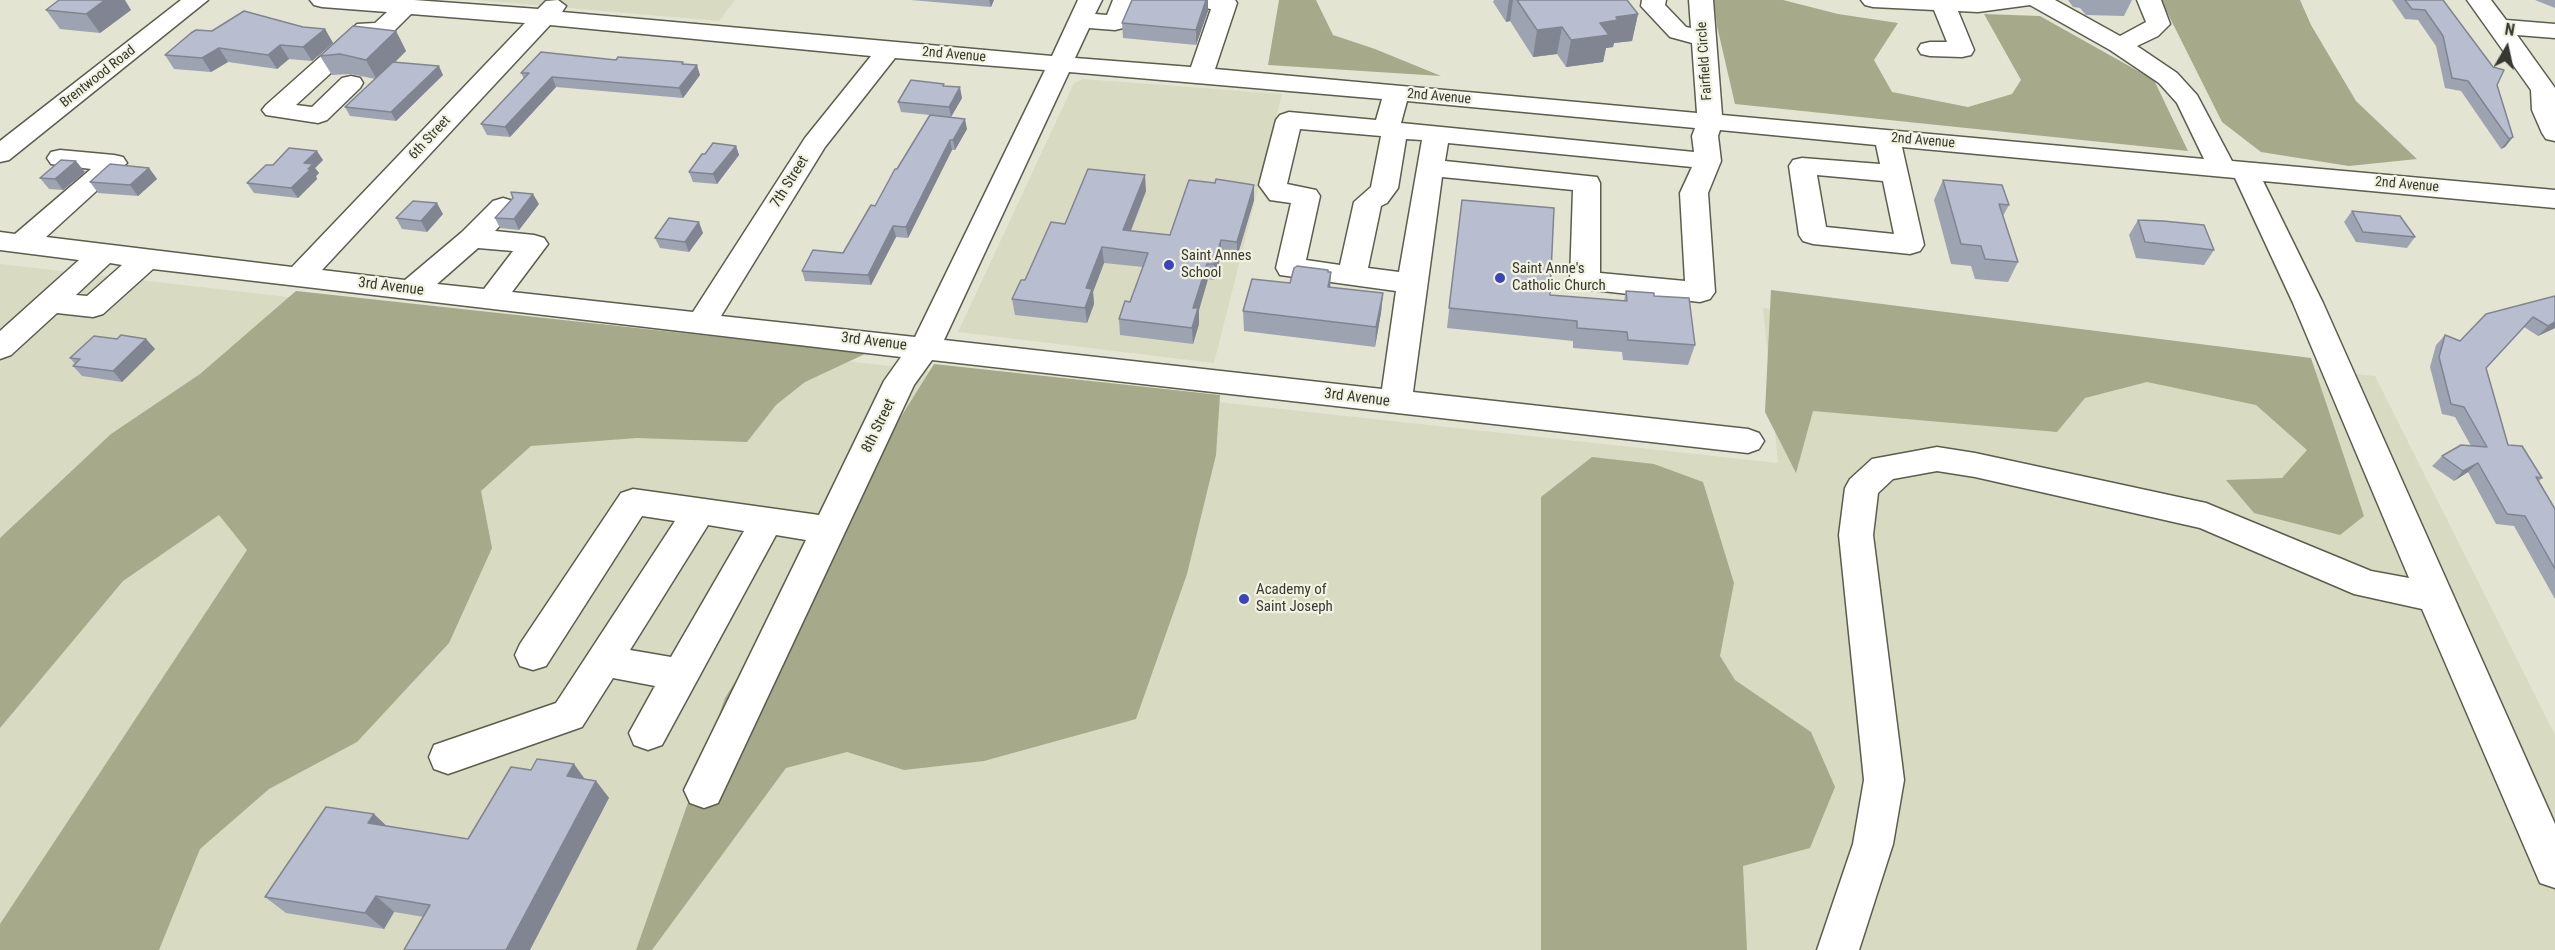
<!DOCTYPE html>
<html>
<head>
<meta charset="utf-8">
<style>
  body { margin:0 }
  #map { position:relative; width:2555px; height:950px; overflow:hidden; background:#e3e5d2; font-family:"Roboto Condensed",sans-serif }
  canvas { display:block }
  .north { position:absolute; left:2477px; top:18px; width:60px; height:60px; -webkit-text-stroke:4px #f1f3e0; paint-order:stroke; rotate:9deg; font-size:16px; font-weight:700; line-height:24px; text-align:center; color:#373831 }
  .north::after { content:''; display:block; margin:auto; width:21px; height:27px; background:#373831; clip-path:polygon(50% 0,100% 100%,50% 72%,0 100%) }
</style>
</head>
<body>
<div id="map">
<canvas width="2555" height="950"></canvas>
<div class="north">N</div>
</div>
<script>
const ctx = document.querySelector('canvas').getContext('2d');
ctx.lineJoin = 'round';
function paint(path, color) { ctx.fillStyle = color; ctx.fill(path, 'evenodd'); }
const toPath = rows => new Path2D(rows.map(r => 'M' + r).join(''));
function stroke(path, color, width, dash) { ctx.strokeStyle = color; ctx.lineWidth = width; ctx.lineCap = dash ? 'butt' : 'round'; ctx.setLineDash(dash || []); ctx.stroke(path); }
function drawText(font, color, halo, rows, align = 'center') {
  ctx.font = font + ' "Roboto Condensed",sans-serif'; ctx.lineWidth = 4.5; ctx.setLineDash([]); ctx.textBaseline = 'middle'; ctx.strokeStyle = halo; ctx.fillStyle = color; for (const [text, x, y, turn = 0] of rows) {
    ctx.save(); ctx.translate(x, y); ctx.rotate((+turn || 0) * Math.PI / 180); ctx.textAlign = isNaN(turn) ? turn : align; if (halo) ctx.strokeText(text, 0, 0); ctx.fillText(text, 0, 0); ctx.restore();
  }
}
paint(toPath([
  [476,0,735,0,719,21],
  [1083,79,1282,94,1214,363,958,332,1074,83],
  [0,264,942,372,1778,463,1763,308,2375,376,2555,735,2555,950,0,950]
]), '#d8dbc1');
paint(toPath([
  [1279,0,1316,0,1333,35,1375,49,1441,76,1268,65],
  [1714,0,1783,0,1838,14,1898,23,1874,60,1892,92,1968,107,2012,94,2021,80,1984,14,2040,16,2154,80,2188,151,1735,104,1717,26],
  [2161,0,2300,0,2311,25,2356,101,2417,159,2349,166,2261,152,2222,122],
  [1771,290,2311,358,2364,516,2340,535,2254,513,2226,480,2282,478,2307,450,2256,405,2147,382,2085,398,2057,432,1813,411,1796,473,1765,412],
  [296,291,867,353,805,382,776,405,747,442,637,438,531,446,481,491,492,548,449,643,357,742,269,789,200,849,159,950,0,950,0,924,247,550,219,515,123,581,0,728,0,538,111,434,200,374],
  [934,364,1220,395,1216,455,1187,574,1136,719,984,761,904,770,847,752,786,768,652,950,636,950,725,698],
  [1592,457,1654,464,1703,482,1734,583,1720,656,1735,680,1811,732,1835,787,1810,848,1743,866,1747,950,1541,950,1541,497]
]), '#a6a98a');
const minor = toPath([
  [181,0,208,0,9,160,0,162,0,141,181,0],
  [310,0,414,0,538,9,546,1,558,0,566,6,562,12,1052,56,1078,0,1102,0,1095,14,1107,15,1113,0,1137,0,1123,28,1115,30,1089,28,1075,58,1191,67,1211,9,1183,5,1179,0,1235,0,1237,3,1215,69,1697,113,1692,43,1670,37,1641,6,1642,0,1666,0,1665,5,1686,27,1691,28,1689,0,1713,0,1722,115,2204,159,2177,103,2159,83,2110,50,2030,5,1978,12,1958,11,1974,50,1971,55,1962,57,1930,56,1921,54,1918,49,1921,44,1930,42,1947,42,1934,10,1873,7,1865,5,1861,0,2055,0,2120,36,2146,22,2137,0,2161,0,2170,24,2158,36,2137,46,2177,73,2197,95,2232,161,2555,190,2555,208,2263,181,2323,303,2555,824,2555,888,2540,883,2422,609,2354,594,2200,528,1975,477,1937,471,1893,479,1878,493,1873,535,1904,780,1893,844,1859,950,1817,950,1853,844,1864,780,1839,535,1845,488,1850,479,1872,459,1937,447,1975,453,2206,503,2371,571,2409,578,2293,303,2235,178,1902,147,1924,245,1920,251,1910,254,1813,244,1803,241,1799,235,1789,166,1793,160,1802,158,1880,164,1876,145,1720,130,1718,136,1721,161,1708,193,1715,292,1710,299,1700,302,1575,288,1570,281,1573,190,1442,177,1413,392,1748,429,1759,433,1764,441,1759,449,1748,453,932,360,914,385,718,803,704,808,690,803,684,790,806,540,776,535,662,745,648,750,634,745,629,733,655,686,613,678,582,727,448,774,434,769,429,757,434,745,556,703,675,521,642,516,546,666,533,670,520,666,515,655,520,644,621,493,633,489,819,515,884,381,901,357,153,269,103,314,93,317,57,313,11,355,0,359,0,331,79,260,0,250,0,232,15,234,91,169,51,164,47,158,51,152,60,150,114,155,123,157,127,163,46,237,292,267,525,23,411,14,389,36,370,37,296,105,312,107,342,78,351,76,360,78,363,83,360,88,327,120,318,123,266,115,262,110,266,105,357,24,375,23,387,12,322,7,314,5,310,0],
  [550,25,871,56,805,138,693,312,512,292,548,244,544,238,534,235,495,231,517,207,513,201,503,198,493,201,462,232,405,280,322,270,550,25],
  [895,58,1045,70,915,337,721,316,825,147,895,58],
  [1069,72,1382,99,1376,120,1289,112,1280,115,1276,120,1259,185,1270,200,1291,203,1276,268,1280,275,1396,291,1382,389,944,340,1069,72],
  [1407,101,1695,128,1692,136,1694,152,1401,123,1407,101],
  [1300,129,1381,136,1371,187,1354,202,1340,265,1306,260,1320,196,1316,190,1287,184,1300,129],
  [1406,139,1422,140,1399,272,1368,268,1381,206,1387,203,1398,188,1406,139],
  [1448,143,1692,167,1680,193,1685,281,1600,273,1600,183,1597,177,1445,161,1448,143],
  [1817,175,1883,181,1894,234,1826,227,1817,175],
  [478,248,513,251,484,289,437,284,478,248],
  [110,263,122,265,87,296,76,295,110,263],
  [708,525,744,531,671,657,630,650,708,525],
  [2467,0,2491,0,2506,20,2555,24,2555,38,2517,35,2555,88,2555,141,2546,139,2542,133,2532,110,2531,90,2467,0]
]);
stroke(minor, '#5b5d4d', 3);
paint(minor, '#fff');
paint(toPath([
  [911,0,994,0,991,7],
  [1132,0,1208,0,1208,11,1196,45,1123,38,1122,23],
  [1494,0,1627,0,1638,14,1632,41,1614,43,1613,47,1606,48,1603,62,1566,67,1557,54,1533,57,1510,21,1506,22,1493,2],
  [2068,0,2132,0,2124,16,2086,15,2080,8,2073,7],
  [2392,0,2443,0,2497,85,2513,137,2505,147,2501,149,2461,91,2445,88,2436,46,2418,20,2405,19],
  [2535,0,2555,0,2555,8],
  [46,10,131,10,100,33,60,29],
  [303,27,325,29,333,43,312,61,289,59,277,69,228,62,211,72,174,69,165,55,212,31],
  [396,31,406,51,395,62,443,75,396,121,350,116,345,107,375,79,351,74,332,75,320,56],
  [616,60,683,62,684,64,700,75,683,98,556,87,510,137,487,135,481,124,524,79,521,73],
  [944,84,944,86,962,98,951,117,967,129,955,150,952,150,908,238,896,237,871,285,805,281,802,271,843,253,875,206,930,115,901,112,898,102],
  [736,146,739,155,717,184,693,182,689,172,705,154],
  [323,160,315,168,319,173,316,176,317,179,298,198,254,193,247,183],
  [149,168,157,179,138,196,98,193,90,182],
  [85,172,63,190,49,189,40,178],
  [1943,180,2009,205,2003,216,2018,262,2008,282,1975,279,1971,266,1951,264,1934,200],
  [1215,183,1254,185,1254,200,1237,257,1221,256,1214,280,1208,279,1199,310,1199,324,1193,344,1120,335,1119,319,1130,302,1143,267,1104,263,1093,292,1094,304,1087,323,1015,315,1012,299,1065,224,1146,191,1131,231,1170,235],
  [1462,200,1550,295,1624,301,1626,291,1654,296,1695,345,1688,365,1623,360,1622,352,1573,348,1573,341,1447,328],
  [539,204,519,230,500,228,495,218],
  [2352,211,2415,237,2407,248,2356,242,2344,222],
  [443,214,427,232,402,229,396,218],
  [2138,220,2214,250,2204,265,2136,258,2129,235],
  [703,233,689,252,660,248,655,238],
  [1328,272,1330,287,1383,293,1381,313,1375,347,1244,331,1243,311],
  [2555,296,2555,328,2538,336,2524,327,2486,368,2508,445,2542,478,2539,481,2555,509,2555,599,2514,526,2496,524,2468,472,2454,481,2432,466,2442,456,2471,446,2455,417,2442,414,2430,367,2436,345,2445,335,2460,341],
  [146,339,155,349,122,382,82,376,73,366,75,364,70,358],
  [585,779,596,781,609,798,424,917,394,912,384,929,286,913,265,897,386,826,468,839]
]), '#9ea3b2');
paint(toPath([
  [105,0,125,0,131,10,100,33,86,14],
  [989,0,994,0,991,7],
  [1206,0,1208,0,1208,11,1196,45,1196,30],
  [1509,0,1513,0,1510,21,1506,22],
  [1638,14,1632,41,1614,43,1613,47,1606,48,1603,62,1566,67,1571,40,1600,23,1616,17],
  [1562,27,1557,54,1533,57,1537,30],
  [325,29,333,43,312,61,303,47],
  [396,31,406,51,377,80,366,60],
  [280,45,289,59,277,69,268,55],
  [219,48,228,62,211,72,202,58],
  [697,65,700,75,683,98,679,88],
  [439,66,443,75,396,121,391,112],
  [552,77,556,87,510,137,505,127],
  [960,87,962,98,951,117,949,107],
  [965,119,967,129,955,150,953,140],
  [2513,137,2505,147,2501,149,2509,139],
  [950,140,952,150,908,238,906,227],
  [736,146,739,155,717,184,713,174],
  [317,151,323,160,315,168,319,173,316,176,317,179,298,198,291,188,304,163],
  [76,161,85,172,63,190,55,179],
  [149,168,157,179,138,196,130,185],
  [1145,175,1146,191,1125,245,1123,230],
  [1254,185,1254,200,1237,257,1237,242],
  [533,194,539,204,519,230,514,219],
  [437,203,443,214,427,232,421,221],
  [699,222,703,233,689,252,685,242],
  [893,226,896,237,871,285,868,275],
  [1221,240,1221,256,1214,280,1214,264],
  [1102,247,1104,263,1093,292,1094,304,1087,323,1085,308,1086,288],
  [1207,264,1208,279,1199,310,1199,324,1193,344,1192,328,1193,308],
  [1328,270,1328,286,1331,272,1330,292,1327,307],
  [1383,293,1381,313,1375,347,1376,327],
  [2555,322,2555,328,2538,336,2548,326],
  [146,339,155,349,122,382,113,371],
  [2478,463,2468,472,2454,481,2463,471],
  [574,764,587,782,567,776],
  [596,781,609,798,530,950,506,950],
  [374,814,392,831,368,823],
  [376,896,394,912,384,929,365,913]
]), '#818491');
const building = toPath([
  [59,0,105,0,86,14,46,10,59,0],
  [1132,0,1206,0,1196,30,1122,23,1132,0],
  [1517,0,1627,0,1638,14,1616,17,1618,20,1600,23,1609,35,1571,40,1562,27,1537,30,1517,0],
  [2405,0,2443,0,2493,67,2504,70,2497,85,2513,137,2509,139,2468,81,2452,78,2443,36,2425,10,2412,9,2405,0],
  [244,11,303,27,325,29,303,47,280,45,268,55,219,48,202,58,165,55,191,33,196,30,212,31,244,11],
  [353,26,396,31,366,60,340,54,320,56,353,26],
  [541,52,616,60,618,57,683,62,682,64,697,65,679,88,552,77,505,127,481,124,529,73,521,73,541,52],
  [393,62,439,66,391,112,345,107,393,62],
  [911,80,944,84,943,86,960,87,949,107,898,102,911,80],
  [930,115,965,119,953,140,950,140,906,227,893,226,868,275,802,271,813,250,843,253,871,205,875,206,895,169,897,169,930,115],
  [713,143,736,146,713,174,689,172,702,154,705,154,713,143],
  [289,148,317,151,304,163,313,164,308,169,311,169,291,188,247,183,266,165,273,165,289,148],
  [61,160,76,161,55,179,40,178,61,160],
  [110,164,149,168,130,185,90,182,110,164],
  [1088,169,1145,175,1123,230,1170,235,1189,180,1215,183,1216,179,1254,185,1237,242,1221,240,1214,264,1207,264,1193,308,1198,308,1192,328,1119,319,1125,301,1130,302,1148,253,1102,247,1086,288,1092,289,1085,308,1012,299,1021,280,1025,280,1051,222,1065,224,1088,169],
  [1943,180,2002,185,2009,205,1999,204,2018,262,1985,259,1981,246,1961,244,1943,180],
  [511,192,533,194,514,219,495,218,513,198,511,192],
  [1462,200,1554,208,1550,295,1627,301,1626,291,1654,293,1654,296,1689,298,1695,345,1628,340,1627,332,1577,328,1577,321,1449,308,1462,200],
  [413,201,437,203,421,221,396,218,413,201],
  [2352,211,2400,216,2415,237,2363,232,2352,211],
  [669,218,699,222,685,242,655,238,669,218],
  [2138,220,2163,221,2204,225,2214,250,2145,242,2138,220],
  [1297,266,1328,270,1328,272,1331,272,1328,287,1383,293,1376,327,1243,311,1252,279,1290,283,1294,268,1297,266],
  [2555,296,2555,322,2548,326,2533,317,2486,368,2508,445,2522,446,2542,478,2536,477,2555,509,2555,569,2525,516,2507,514,2478,463,2463,471,2442,456,2461,445,2487,447,2464,407,2451,404,2439,357,2445,335,2460,341,2486,314,2555,296],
  [121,335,146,339,113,371,73,366,80,359,70,358,94,336,117,339,121,335],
  [537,759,574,764,567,776,596,781,506,950,404,950,430,905,376,896,365,913,265,897,326,807,374,814,368,823,468,839,511,767,531,770,537,759]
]);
paint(building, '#b8bdcf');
stroke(building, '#818491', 1.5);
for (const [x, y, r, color] of [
  [1169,265,6,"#3b44b8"],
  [1500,278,6,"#3b44b8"],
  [1244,599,6,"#3b44b8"]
]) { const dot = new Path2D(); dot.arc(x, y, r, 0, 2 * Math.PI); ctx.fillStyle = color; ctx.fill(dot); stroke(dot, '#f1f3e0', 2); }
drawText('14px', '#373831', '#f1f3e0', [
  ["2nd Avenue",954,55,5],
  ["Fairfield Circle",1705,61,-94],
  ["Brentwood Road",98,77,-38],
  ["2nd Avenue",1439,97,5],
  ["6th Street",430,138,-47],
  ["2nd Avenue",1923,141,5],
  ["2nd Avenue",2407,185,5]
]);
drawText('15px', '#373831', '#f1f3e0', [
  ["7th Street",790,182,-58],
  ["3rd Avenue",391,287,7],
  ["3rd Avenue",874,342,7],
  ["3rd Avenue",1357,398,7],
  ["8th Street",879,426,-64]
]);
drawText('15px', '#373831', '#f1f3e0', [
  ["Saint Annes",1181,256],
  ["School",1181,273],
  ["Saint Anne's",1512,269],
  ["Catholic Church",1512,286],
  ["Academy of",1256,590],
  ["Saint Joseph",1256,607]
], 'left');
</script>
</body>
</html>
